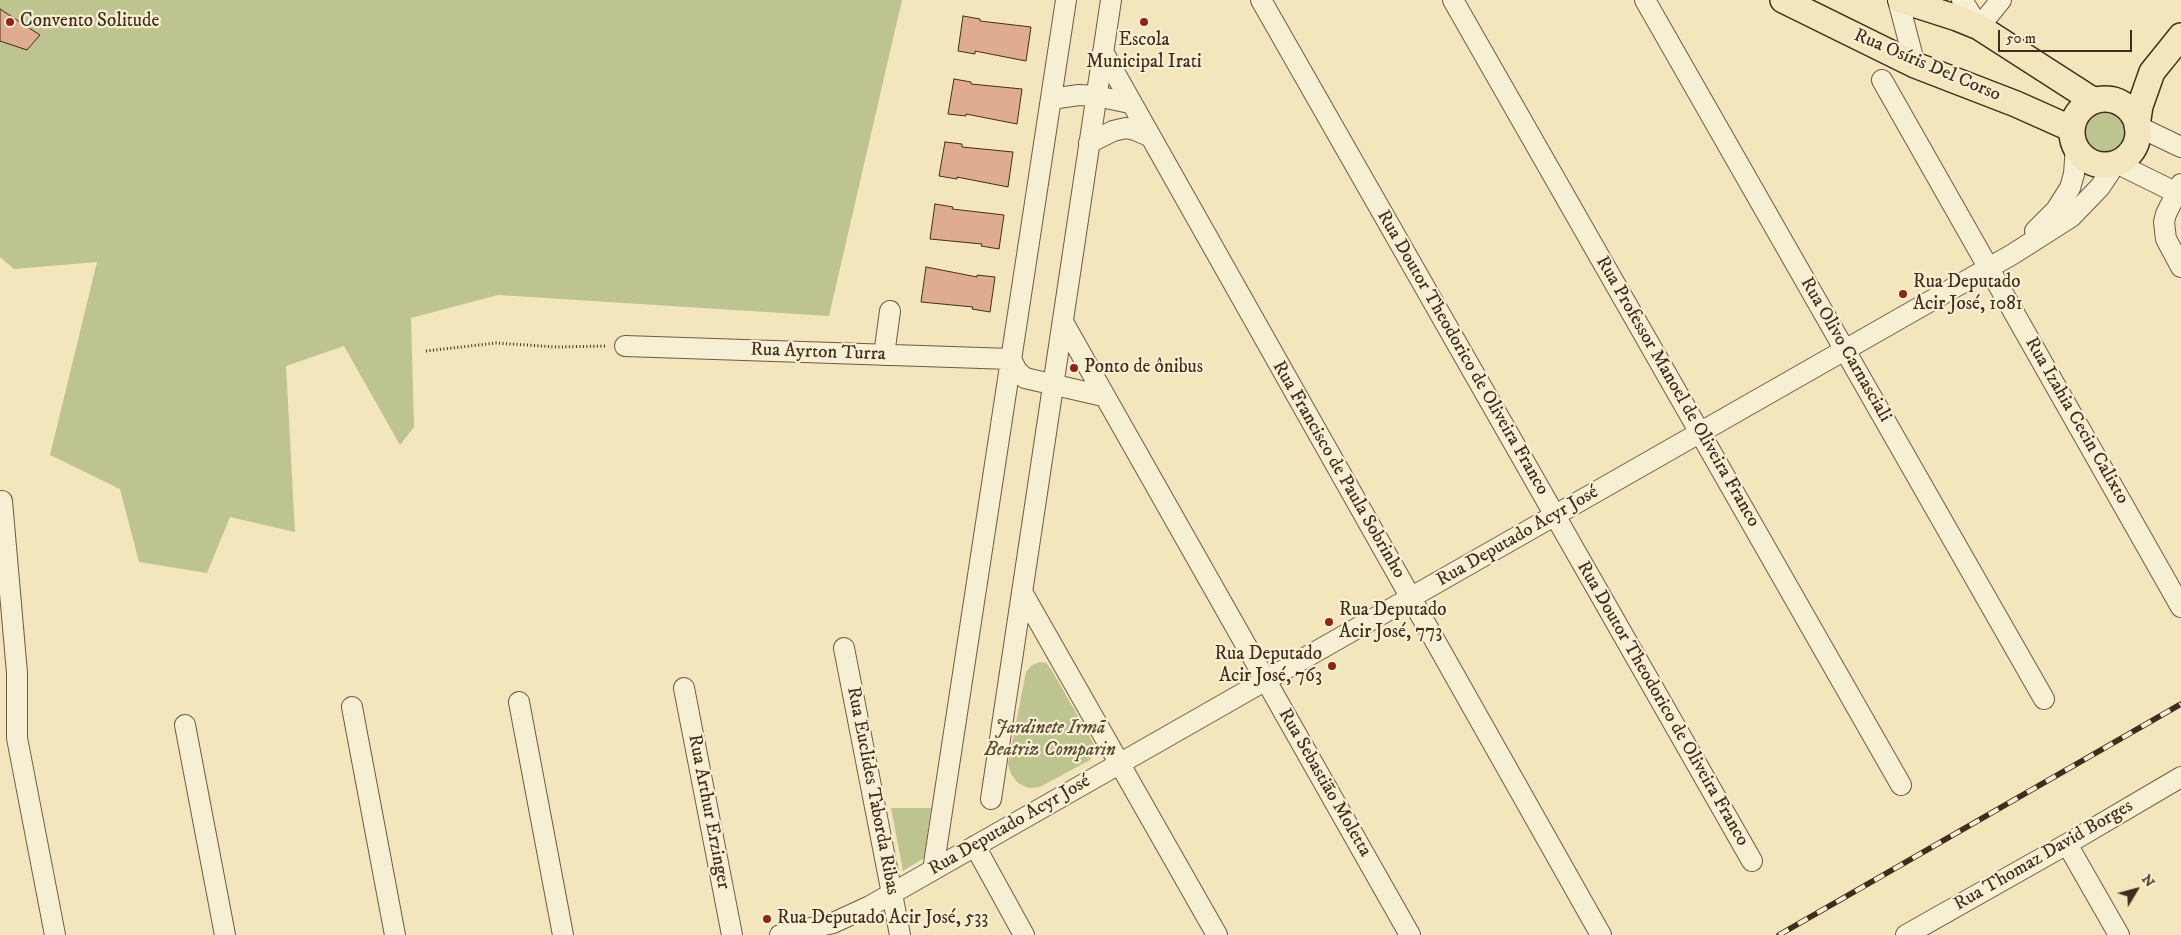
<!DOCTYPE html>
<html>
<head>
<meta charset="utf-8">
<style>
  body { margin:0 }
  #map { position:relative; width:2181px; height:935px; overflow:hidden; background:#f3e6bc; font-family:"IM FELL DW Pica",serif }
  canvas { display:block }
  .north { position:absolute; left:2111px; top:865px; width:50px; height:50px; -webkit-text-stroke:4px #f7efd3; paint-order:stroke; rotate:53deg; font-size:14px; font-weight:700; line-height:20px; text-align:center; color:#422d1d }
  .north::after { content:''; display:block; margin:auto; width:18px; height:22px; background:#422d1d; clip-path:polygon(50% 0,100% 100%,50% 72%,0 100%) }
  .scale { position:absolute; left:1998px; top:30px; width:134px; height:22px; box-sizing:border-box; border:2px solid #422d1d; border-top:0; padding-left:6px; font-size:15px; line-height:18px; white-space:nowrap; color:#422d1d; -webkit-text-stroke:4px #f7efd3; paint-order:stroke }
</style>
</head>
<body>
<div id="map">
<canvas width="2181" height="935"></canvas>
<div class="north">N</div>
<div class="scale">50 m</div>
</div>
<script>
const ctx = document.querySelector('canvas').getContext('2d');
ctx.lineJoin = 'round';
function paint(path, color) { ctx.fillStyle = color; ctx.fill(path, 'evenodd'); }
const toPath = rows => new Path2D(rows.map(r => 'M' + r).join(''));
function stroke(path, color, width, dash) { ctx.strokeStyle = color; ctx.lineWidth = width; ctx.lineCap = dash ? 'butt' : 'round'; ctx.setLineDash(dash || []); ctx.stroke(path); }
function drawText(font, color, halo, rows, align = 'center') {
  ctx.font = font + ' "IM FELL DW Pica",serif'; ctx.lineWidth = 4.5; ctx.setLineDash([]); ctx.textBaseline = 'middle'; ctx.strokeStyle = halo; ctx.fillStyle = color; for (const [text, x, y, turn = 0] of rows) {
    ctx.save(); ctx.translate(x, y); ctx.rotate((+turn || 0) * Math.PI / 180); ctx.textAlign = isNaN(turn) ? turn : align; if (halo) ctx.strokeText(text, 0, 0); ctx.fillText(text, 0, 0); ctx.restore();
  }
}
paint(toPath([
  [0,0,902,0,829,316,498,295,411,318,414,427,400,445,344,346,286,366,295,532,230,517,207,573,139,562,120,489,50,455,97,262,14,269,0,257],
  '2077 132a28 28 0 1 1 56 0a28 28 0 1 1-56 0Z',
  [1039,662,1046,663,1051,669,1094,744,1094,752,1090,760,1040,787,1029,788,1018,783,1011,774,1008,764,1026,672,1032,665],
  [891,808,931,808,924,858,903,871]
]), '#bdc48f');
const building = toPath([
  [0,9,40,35,27,50,0,41,0,9],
  [963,16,980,19,980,21,1031,27,1026,61,975,51,975,54,958,51,963,16],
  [954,79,971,82,971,84,1022,89,1017,124,966,114,966,116,948,114,954,79],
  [945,142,962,144,962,147,1013,152,1008,187,957,177,957,179,939,176,945,142],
  [935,204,953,207,952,209,1004,215,999,249,981,246,982,244,930,239,935,204],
  [926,267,977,277,977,275,995,277,990,312,972,309,973,307,921,302,926,267]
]);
paint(building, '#e0ac8f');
stroke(building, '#422d1d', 1);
const minor = toPath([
  [1261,0,1752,861],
  [1453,0,1901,785],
  [1645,0,2044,699],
  [1898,0,1915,65],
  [1962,0,1979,27,2001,0],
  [1103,52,1601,935],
  [1882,80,2181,607],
  [1051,99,1079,95,1096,96,1130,103],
  [2137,126,2181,147],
  [1089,143,1113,131,1126,128,1135,130,1149,136],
  [2181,184,2166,214,2164,222,2166,239,2181,267],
  [2035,231,2056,210,2070,188,2074,174,2076,146],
  [1063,322,1410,935],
  [625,346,1011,359,1017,371,1025,378,1103,396],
  [884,355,890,311],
  [2,501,17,673,17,738,55,935],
  [1022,592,1217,935],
  [844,648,900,935],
  [684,688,732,935],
  [519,702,563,935],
  [352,707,395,935],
  [185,725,225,935],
  [991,799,1111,0],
  [2067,844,2119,935],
  [975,846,1024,935],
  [933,870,1066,0],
  [780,935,833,923,870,906,2013,254,2071,217,2100,187,2116,163,2181,195],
  [1906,935,2067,844,2181,777]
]);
const major = toPath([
  [1783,0,1915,65,2016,104,2072,129],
  [1901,0,1957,18,1979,27,2094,101],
  '2072 132a33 33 0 1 1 66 0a33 33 0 1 1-66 0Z',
  [2137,126,2140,106,2152,72,2181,36]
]);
stroke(minor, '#6e5b45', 22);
stroke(major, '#422d1d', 28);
stroke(toPath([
  [426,351,496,343,557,347,607,346]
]), '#422d1d', 3, [1, 2.5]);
stroke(minor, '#f7efd3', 20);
stroke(major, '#f3e6bc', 25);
const rail = toPath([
  [1779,935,2181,704]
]);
stroke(rail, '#422d1d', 5.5);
stroke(rail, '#f7efd3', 4, [11]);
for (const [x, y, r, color] of [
  [10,22,5,"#8f2418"],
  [1144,22,5,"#8f2418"],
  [1903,294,5,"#8f2418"],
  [1074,368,5,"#8f2418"],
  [1329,622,5,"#8f2418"],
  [1332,666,5,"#8f2418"],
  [767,919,5,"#8f2418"]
]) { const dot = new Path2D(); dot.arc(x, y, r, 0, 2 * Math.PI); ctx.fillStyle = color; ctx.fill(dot); stroke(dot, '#f7efd3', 2); }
drawText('19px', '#422d1d', '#f7efd3', [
  ["Convento Solitude",20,22],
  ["Escola",1144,41,"center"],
  ["Municipal Irati",1144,63,"center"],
  ["Rua Deputado",1913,283],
  ["Acir José, 1081",1913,305],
  ["Ponto de ônibus",1084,368],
  ["Rua Deputado",1339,611],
  ["Acir José, 773",1339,633],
  ["Rua Deputado",1322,655,"right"],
  ["Acir José, 763",1322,677,"right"],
  ["Rua Deputado Acir José, 533",777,919]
], 'left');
drawText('19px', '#422d1d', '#f7efd3', [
  ["Rua Osíris Del Corso",1927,66,23],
  ["Rua Olivo Carnasciali",1845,350,60],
  ["Rua Ayrton Turra",818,353,2],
  ["Rua Doutor Theodorico de Oliveira Franco",1462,353,60],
  ["Rua Professor Manoel de Oliveira Franco",1677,392,60],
  ["Rua Izahia Cecin Calixto",2076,421,60],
  ["Rua Francisco de Paula Sobrinho",1338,470,60],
  ["Rua Deputado Acyr José",1518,537,-30],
  ["Rua Doutor Theodorico de Oliveira Franco",1662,704,60],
  ["Rua Sebastião Moletta",1324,783,60],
  ["Rua Euclides Taborda Ribas",872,791,79],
  ["Rua Arthur Erzinger",708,812,79],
  ["Rua Deputado Acyr José",1010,826,-30],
  ["Rua Thomaz David Borges",2044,856,-30]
]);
drawText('italic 19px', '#5b4b34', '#f7efd3', [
  ["Jardinete Irmã",1050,729],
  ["Beatriz Comparin",1050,751]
]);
</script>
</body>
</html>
